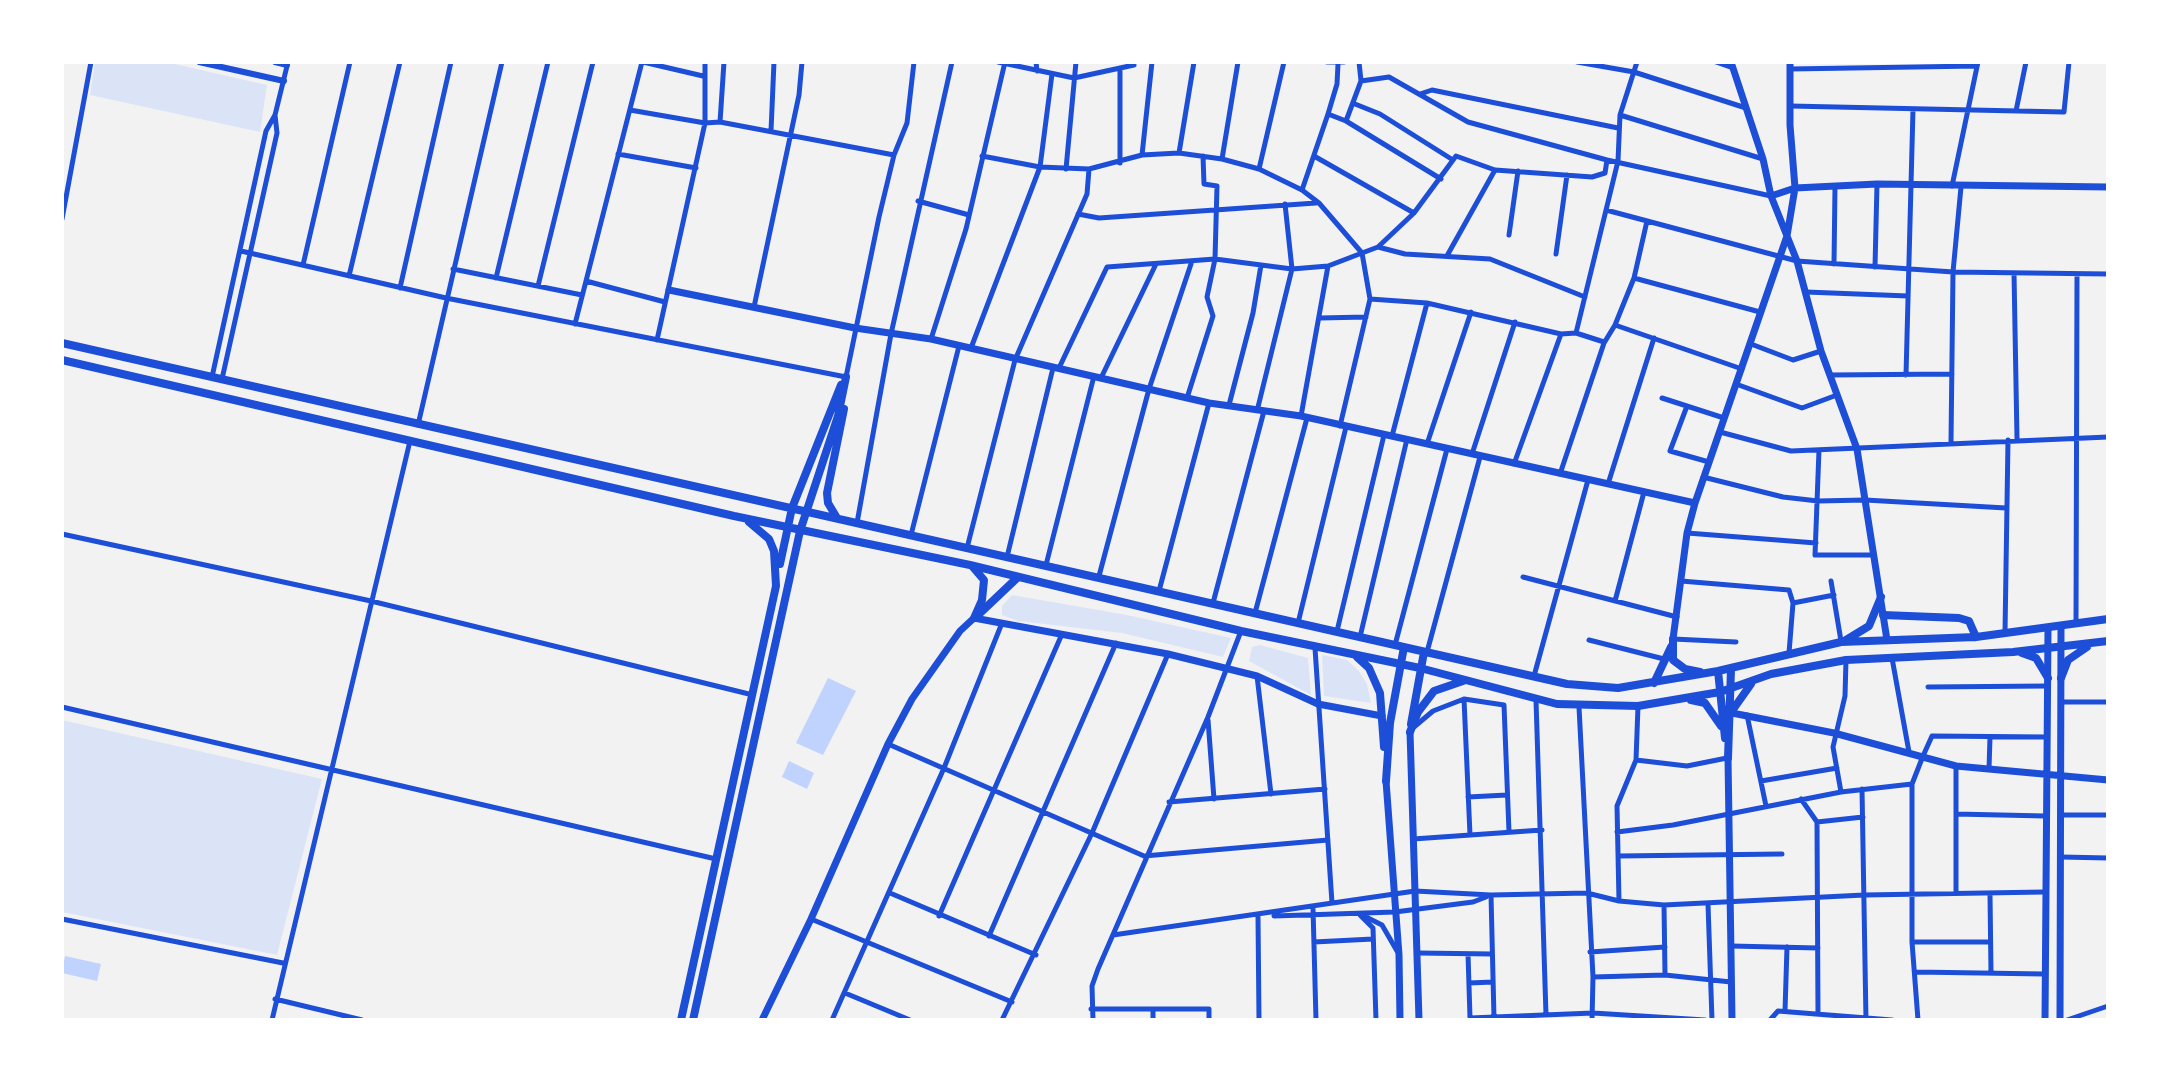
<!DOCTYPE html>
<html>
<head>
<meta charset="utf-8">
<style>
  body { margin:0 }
  #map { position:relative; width:2170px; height:1082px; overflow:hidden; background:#f2f2f2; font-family:"Fira Sans",sans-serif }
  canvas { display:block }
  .frame { position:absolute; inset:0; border:64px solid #fff; pointer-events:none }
</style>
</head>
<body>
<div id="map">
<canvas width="2170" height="1082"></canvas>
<div class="frame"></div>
</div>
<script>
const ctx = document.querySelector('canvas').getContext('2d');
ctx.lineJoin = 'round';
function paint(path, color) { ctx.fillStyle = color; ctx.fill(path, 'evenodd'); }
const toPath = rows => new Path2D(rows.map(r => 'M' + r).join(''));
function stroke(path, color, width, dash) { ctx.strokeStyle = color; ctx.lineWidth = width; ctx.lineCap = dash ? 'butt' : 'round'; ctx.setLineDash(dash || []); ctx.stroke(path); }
paint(toPath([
  [95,62,166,62,267,85,260,132,90,95],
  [1012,595,1127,615,1231,638,1223,657,1122,633,1018,621,1002,615,1002,606],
  [1260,645,1308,658,1311,695,1249,661,1252,647],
  [1322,655,1347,660,1358,670,1367,684,1371,703,1324,696],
  [62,720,322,779,277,955,62,912]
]), '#dbe4f7');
paint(toPath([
  [828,678,856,691,823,755,796,743],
  [789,761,814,773,807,789,782,777],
  [65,956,101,964,97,981,62,973]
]), '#bfd3fe');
stroke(toPath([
  [643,62,703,76],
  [998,62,1074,78,1134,65],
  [1036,62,1037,71],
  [1327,62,1344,62],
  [1577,62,1634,72,1746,108],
  [1716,62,1733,68],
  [1790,69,1977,66],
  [1120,71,1120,163],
  [1361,81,1389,77,1468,122,1607,160,1771,196],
  [1420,94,1432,90,1618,128],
  [1355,104,1380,114,1453,160],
  [1790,106,2064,112,2069,62],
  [630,110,705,123,720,122,894,155],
  [2016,111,2026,62],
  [1328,114,1346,121,1441,179],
  [1620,115,1763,159],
  [1346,121,1361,81,1359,62],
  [720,122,724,62],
  [771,131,774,62],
  [1179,153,1194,62],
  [618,154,696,168],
  [1142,155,1152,62],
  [982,156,1040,167,1089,169,1142,155,1179,153,1222,159,1259,169,1302,190,1319,203,1362,253,1378,247,1405,254,1490,259,1585,297],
  [1314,156,1414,213],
  [1222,159,1238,62],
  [1066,169,1076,62],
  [1259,169,1284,62],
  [1952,186,1978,62],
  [1302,190,1328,114,1337,84,1338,64],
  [918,201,969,215],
  [1606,210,1797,261,1953,272,2108,274],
  [1078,214,1099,218,1316,203],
  [62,219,91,62],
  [1509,235,1518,171],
  [1378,247,1414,213,1456,156,1495,170,1592,177,1605,173,1607,160],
  [241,251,446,298,846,377,879,217,894,155,907,123,914,62],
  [1448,254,1495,170],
  [1556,254,1567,175],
  [1834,264,1835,187],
  [303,265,350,62],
  [1875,267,1877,184],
  [453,269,582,295],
  [2014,273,2017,439],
  [349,276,400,62],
  [496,278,548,62],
  [1634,278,1760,312],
  [586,281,665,302],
  [538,286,593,62],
  [400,288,451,62],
  [1806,292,1908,296],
  [1370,299,1427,303,1561,334,1576,333,1604,342],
  [754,307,799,95,802,62],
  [1320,318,1366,317],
  [575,324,642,62],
  [1615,325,1742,369],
  [1576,333,1618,161,1620,115,1637,62],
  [931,339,966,229,1005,62],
  [657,340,705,123,705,62],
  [1751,344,1793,360,1821,351],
  [971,348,1040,167,1052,74],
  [1059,368,1107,267,1215,259,1292,269,1328,266,1362,253,1370,299,1340,426],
  [1830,375,1952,374],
  [1906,375,1913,109],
  [212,377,266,131,275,115,288,62],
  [1101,378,1156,264],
  [222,379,277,133,275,115],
  [1736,384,1802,408,1837,395],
  [1187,398,1213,316,1207,297,1215,259,1217,186,1204,184,1203,156],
  [1662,398,1724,418],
  [1229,405,1253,313,1261,265],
  [1687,406,1670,451,1709,462],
  [1258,407,1292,269,1285,204],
  [1301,416,1328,266],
  [418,425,502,62],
  [1720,432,1791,451,2108,437],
  [1392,436,1427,303],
  [1951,442,1953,272,1961,187],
  [1427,444,1471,312],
  [1819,450,1815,555,1874,555],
  [1472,454,1515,322],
  [1514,464,1561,334],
  [1560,474,1604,343,1615,325,1634,278,1647,221],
  [1703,477,1783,497,1818,501,1865,500,2006,508],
  [1608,484,1654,338],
  [857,523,891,334,952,62],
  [1687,533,1816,543],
  [62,534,371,601,753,695],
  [911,535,959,346],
  [967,548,1015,360,1087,194,1089,169],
  [1007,557,1053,368],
  [1046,565,1094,376],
  [1099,576,1149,389,1192,261],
  [1523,577,1677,617],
  [1681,581,1789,590,1793,603,1789,653],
  [1831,581,1841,641],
  [1159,591,1209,403],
  [1615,601,1644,492],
  [1213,603,1264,411],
  [1793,603,1834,595],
  [1255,613,1307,418],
  [1298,623,1346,427],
  [2076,624,2077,274],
  [1337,631,1384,435],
  [2005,633,2008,440],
  [1360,637,1407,439],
  [1673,639,1736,642],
  [1589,640,1664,659],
  [1395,645,1447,449],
  [1315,648,1332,903],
  [1427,652,1480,457],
  [1892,658,1909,752],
  [1257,676,1271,794],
  [1534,676,1588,480],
  [1928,687,2047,686],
  [1464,699,1470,835],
  [1536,700,1546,1015],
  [2061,702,2108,702],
  [62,707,716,859],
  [1579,707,1593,977,1592,1020],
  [1747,715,1766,806],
  [1208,720,1214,799],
  [1414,727,1433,711,1464,699,1504,705,1509,832],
  [888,744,1144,856,1328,840],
  [1636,760,1687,766,1727,758],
  [1956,766,1956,893],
  [1989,769,1990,737],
  [1761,781,1837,768],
  [1862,789,1866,1020],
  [1841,792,1833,747,1845,696,1846,660],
  [1468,797,1507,795],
  [1801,799,1817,822,1818,1014],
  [1169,802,1325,789],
  [1956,814,2045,816],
  [2061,815,2108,815],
  [1817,822,1863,817],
  [1617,832,1673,825,1841,792,1912,784],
  [1413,839,1542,830],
  [1619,856,1782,854],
  [2061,857,2108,858],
  [890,893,1036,955],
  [1990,894,1991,973],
  [1491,895,1494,1018],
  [1619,901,1617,806,1636,760,1638,706],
  [1708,904,1712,1020],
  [1664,905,1665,975],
  [1313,908,1316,1020],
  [1360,915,1373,928,1376,1020],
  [939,916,1062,634],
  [1258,916,1259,1020],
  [1274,916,1395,912,1473,902,1486,897],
  [1364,916,1382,925,1397,951],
  [62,919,283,963],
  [811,919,1012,1002],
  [1113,935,1415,891,1491,895,1587,893,1619,901,1664,905,1864,895,2044,892],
  [989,936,1116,643],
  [1314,942,1373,939],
  [1912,942,1990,942],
  [1731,946,1818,948],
  [1590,952,1665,947],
  [1418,953,1492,954],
  [1468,954,1470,1018,1593,1013,1705,1020],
  [1916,972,2044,974],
  [1593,977,1665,975,1731,982],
  [1469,983,1493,982],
  [845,993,910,1020],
  [275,999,362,1020],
  [1091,1009,1209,1009,1209,1020],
  [1785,1011,1787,947],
  [272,1020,410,441],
  [832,1020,944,768,1002,623],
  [1002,1020,1092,833,1168,654],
  [1093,1020,1092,986,1098,969,1208,717,1241,631],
  [1153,1020,1153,1010],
  [1770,1020,1778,1011,1892,1020],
  [1918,1020,1912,942,1912,784,1923,756,1932,736,2046,737],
  [2067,1020,2108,1006]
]), '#1d4ed8', 5);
stroke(toPath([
  [199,62,284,81],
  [275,62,287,65]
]), '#1d4ed8', 6);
stroke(toPath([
  [1731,62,1763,159,1771,196,1797,261,1821,351,1857,449,1887,640],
  [1771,196,1795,188,1877,184,2108,187],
  [669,290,855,328,931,339,1209,403,1301,416,1695,503],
  [1673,639,1687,533,1695,503,1787,236,1795,188,1790,125,1790,62],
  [1732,713,1834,733,1956,766,2108,780],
  [1410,732,1419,1020],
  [1728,758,1732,1020],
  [1386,781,1399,955,1400,1020],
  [762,1020,811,919,888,744,912,699,960,631,974,618,1168,654,1257,676,1318,704,1382,716],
  [2045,1020,2048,628],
  [2060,1020,2061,627]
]), '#1d4ed8', 7);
stroke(toPath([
  [62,343,1567,684,1618,688,1718,671,1841,642,1976,637,2108,619],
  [62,360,734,516,970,565,1241,631,1420,668,1557,704,1638,706,1720,692,1771,674,1846,660,2013,652,2108,641],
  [837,518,828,503,827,493,844,409],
  [780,564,792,508,841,385],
  [972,566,984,580,982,600,974,618],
  [978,615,1017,578],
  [1883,615,1959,618,1969,621,1976,637],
  [1673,639,1673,660,1685,669,1700,672],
  [1846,640,1869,626,1881,597],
  [2022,653,2036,658,2048,678],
  [1357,657,1369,668,1380,693,1384,747],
  [1718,671,1725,738],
  [2061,678,2068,660,2087,647],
  [1654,683,1671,647],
  [1691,700,1705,703,1721,726],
  [1734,708,1751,684],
  [1411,724,1424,652],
  [1410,732,1418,712,1434,691,1463,681],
  [1728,758,1731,669],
  [1386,781,1390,723,1404,647],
  [681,1020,776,586,774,551,769,539,749,522],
  [693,1020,800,531,838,416,846,377]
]), '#1d4ed8', 8);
</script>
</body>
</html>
